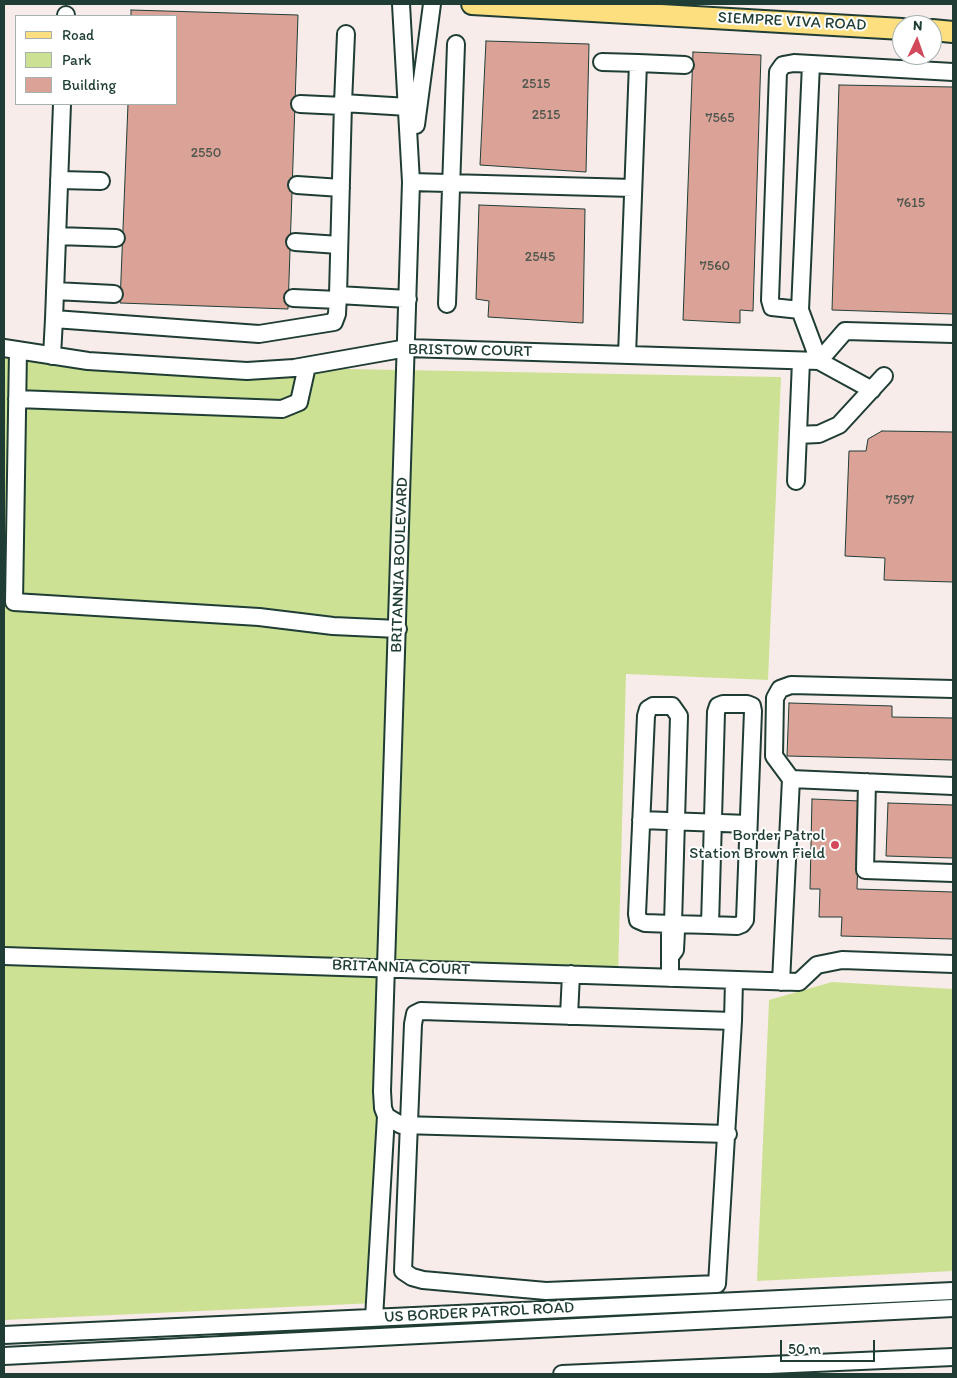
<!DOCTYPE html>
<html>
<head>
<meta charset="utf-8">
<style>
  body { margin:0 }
  #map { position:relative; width:957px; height:1378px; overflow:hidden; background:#f8ecea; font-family:Itim,sans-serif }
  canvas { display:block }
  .frame { position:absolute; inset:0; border:5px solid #1f3d34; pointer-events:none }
  .legend { position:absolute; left:15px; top:15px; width:162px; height:90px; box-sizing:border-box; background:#fff; border:1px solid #a5b1ae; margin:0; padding:6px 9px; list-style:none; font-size:15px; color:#1f3d34 }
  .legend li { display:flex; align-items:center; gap:10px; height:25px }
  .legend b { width:25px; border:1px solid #a5b1ae }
  .north { position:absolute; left:892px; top:15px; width:50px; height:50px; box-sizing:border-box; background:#fff; border:1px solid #a5b1ae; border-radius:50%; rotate:3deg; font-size:14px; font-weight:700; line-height:20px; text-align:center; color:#1f3d34 }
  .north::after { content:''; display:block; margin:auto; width:18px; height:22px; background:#d1495b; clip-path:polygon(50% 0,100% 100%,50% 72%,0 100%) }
  .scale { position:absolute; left:780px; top:1340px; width:95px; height:22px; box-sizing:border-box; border:2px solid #1f3d34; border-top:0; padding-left:6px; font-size:15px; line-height:18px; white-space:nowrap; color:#1f3d34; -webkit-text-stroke:4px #fff; paint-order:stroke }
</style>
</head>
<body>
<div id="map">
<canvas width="957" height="1378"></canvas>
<div class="frame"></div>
<ul class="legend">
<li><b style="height:6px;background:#fddf80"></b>Road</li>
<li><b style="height:14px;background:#cde195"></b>Park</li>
<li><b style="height:14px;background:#dba298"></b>Building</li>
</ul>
<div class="north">N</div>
<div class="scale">50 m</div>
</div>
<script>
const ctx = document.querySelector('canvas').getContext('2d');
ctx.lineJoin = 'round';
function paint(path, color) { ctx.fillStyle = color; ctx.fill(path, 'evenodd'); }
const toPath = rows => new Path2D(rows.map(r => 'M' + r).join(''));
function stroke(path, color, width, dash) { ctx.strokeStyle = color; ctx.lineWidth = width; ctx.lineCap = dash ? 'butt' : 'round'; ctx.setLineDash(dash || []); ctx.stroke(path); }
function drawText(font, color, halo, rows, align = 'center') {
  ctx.font = font + ' Itim,sans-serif'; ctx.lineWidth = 4; ctx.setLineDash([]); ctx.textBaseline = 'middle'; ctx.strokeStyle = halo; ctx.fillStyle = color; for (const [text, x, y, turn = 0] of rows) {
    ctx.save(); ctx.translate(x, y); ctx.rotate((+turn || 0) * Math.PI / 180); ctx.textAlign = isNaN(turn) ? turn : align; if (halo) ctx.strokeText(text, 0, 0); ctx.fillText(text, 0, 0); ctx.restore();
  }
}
paint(toPath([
  [4,348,294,368,781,377,768,680,626,674,618,976,387,968,375,1303,4,1320],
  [832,982,953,989,953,1271,757,1281,769,1000]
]), '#cde195');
const building = toPath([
  [131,10,298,15,288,309,120,303,128,104,176,104,176,16,131,16,131,10],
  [486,41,589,44,586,172,480,165,486,41],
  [693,52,761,55,753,311,740,310,740,323,683,320,693,52],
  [839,85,953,87,953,314,832,310,839,85],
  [479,205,585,209,583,323,488,317,489,301,476,299,479,205],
  [882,431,953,432,953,582,884,580,885,558,845,556,849,451,866,451,868,439,882,431],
  [789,703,892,706,892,717,953,718,953,760,787,756,789,703],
  [812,799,860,801,857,889,953,892,953,939,841,936,842,917,819,917,820,889,810,889,812,799],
  [888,803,953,805,953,858,886,856,888,803]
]);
paint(building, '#dba298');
stroke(building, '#1f3d34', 1);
const minor = toPath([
  [401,4,411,182,382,1091,383,1108,386,1116,401,1125,728,1134],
  [66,16,66,15],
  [346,34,343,103,408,107],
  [602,62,638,63],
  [300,104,343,106],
  [416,125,432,4],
  [59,180,101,181],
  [411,182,633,188],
  [297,185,341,188],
  [57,236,116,238],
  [295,242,339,245],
  [55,291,114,294],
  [338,295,408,299],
  [293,298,338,300],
  [447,304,456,44],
  [800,310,811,64],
  [54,319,62,104],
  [4,348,88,361,247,371,294,368,407,348,819,361],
  [18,350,14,602,259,617,333,626,398,629],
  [627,355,638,63,685,65],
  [52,356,54,319,259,334,334,322,337,314,338,295,343,103],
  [819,361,845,331,953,334],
  [872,390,819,361,800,310,772,307,770,300,778,72,783,65,794,63,953,72],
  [17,399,282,409,299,402,307,366],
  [798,435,819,434,839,425,884,376],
  [796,481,801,361],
  [791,779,774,756,775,698,780,689,791,685,953,689],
  [867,782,865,870,953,873],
  [641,820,748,824],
  [673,924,645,923,638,920,637,914,646,716,648,709,653,706,672,706,679,716,673,924,710,925,737,926,742,924,745,920,753,711,752,706,747,704,723,704,718,706,716,712,710,925],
  [4,956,799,982,817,965,842,960,953,964],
  [670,978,670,931,673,924,676,931,675,950,672,954],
  [781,982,791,779,953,786],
  [421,1011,733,1021,717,1284,546,1291,423,1280,412,1277,403,1271,413,1024,415,1014,421,1011],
  [569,1016,571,974],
  [733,1021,734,980],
  [374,1318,386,1116],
  [4,1335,953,1291],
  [4,1356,953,1308],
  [562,1374,953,1357]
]);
const major = toPath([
  [472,4,902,29],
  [932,30,953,32]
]);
stroke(minor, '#1f3d34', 20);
stroke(major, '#1f3d34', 24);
stroke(minor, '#fff', 16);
stroke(major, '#fddf80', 20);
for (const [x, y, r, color] of [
  [835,845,5,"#d1495b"]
]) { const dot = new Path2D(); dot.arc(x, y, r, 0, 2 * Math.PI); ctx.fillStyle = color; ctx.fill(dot); stroke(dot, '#fff', 2); }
drawText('14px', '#4e564d', null, [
  ["2515",536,84],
  ["2515",546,115],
  ["7565",720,118],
  ["2550",206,153],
  ["7615",911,203],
  ["2545",540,257],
  ["7560",715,266],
  ["7597",900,500]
]);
drawText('16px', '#1f3d34', '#fff', [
  ["SIEMPRE VIVA ROAD",792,22,3],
  ["BRISTOW COURT",470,351,1],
  ["BRITANNIA BOULEVARD",400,565,-88],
  ["BRITANNIA COURT",401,968,2],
  ["US BORDER PATROL ROAD",479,1313,-3]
]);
drawText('16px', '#1f3d34', '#fff', [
  ["Border Patrol",825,836],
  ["Station Brown Field",825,854]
], 'right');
</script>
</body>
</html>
